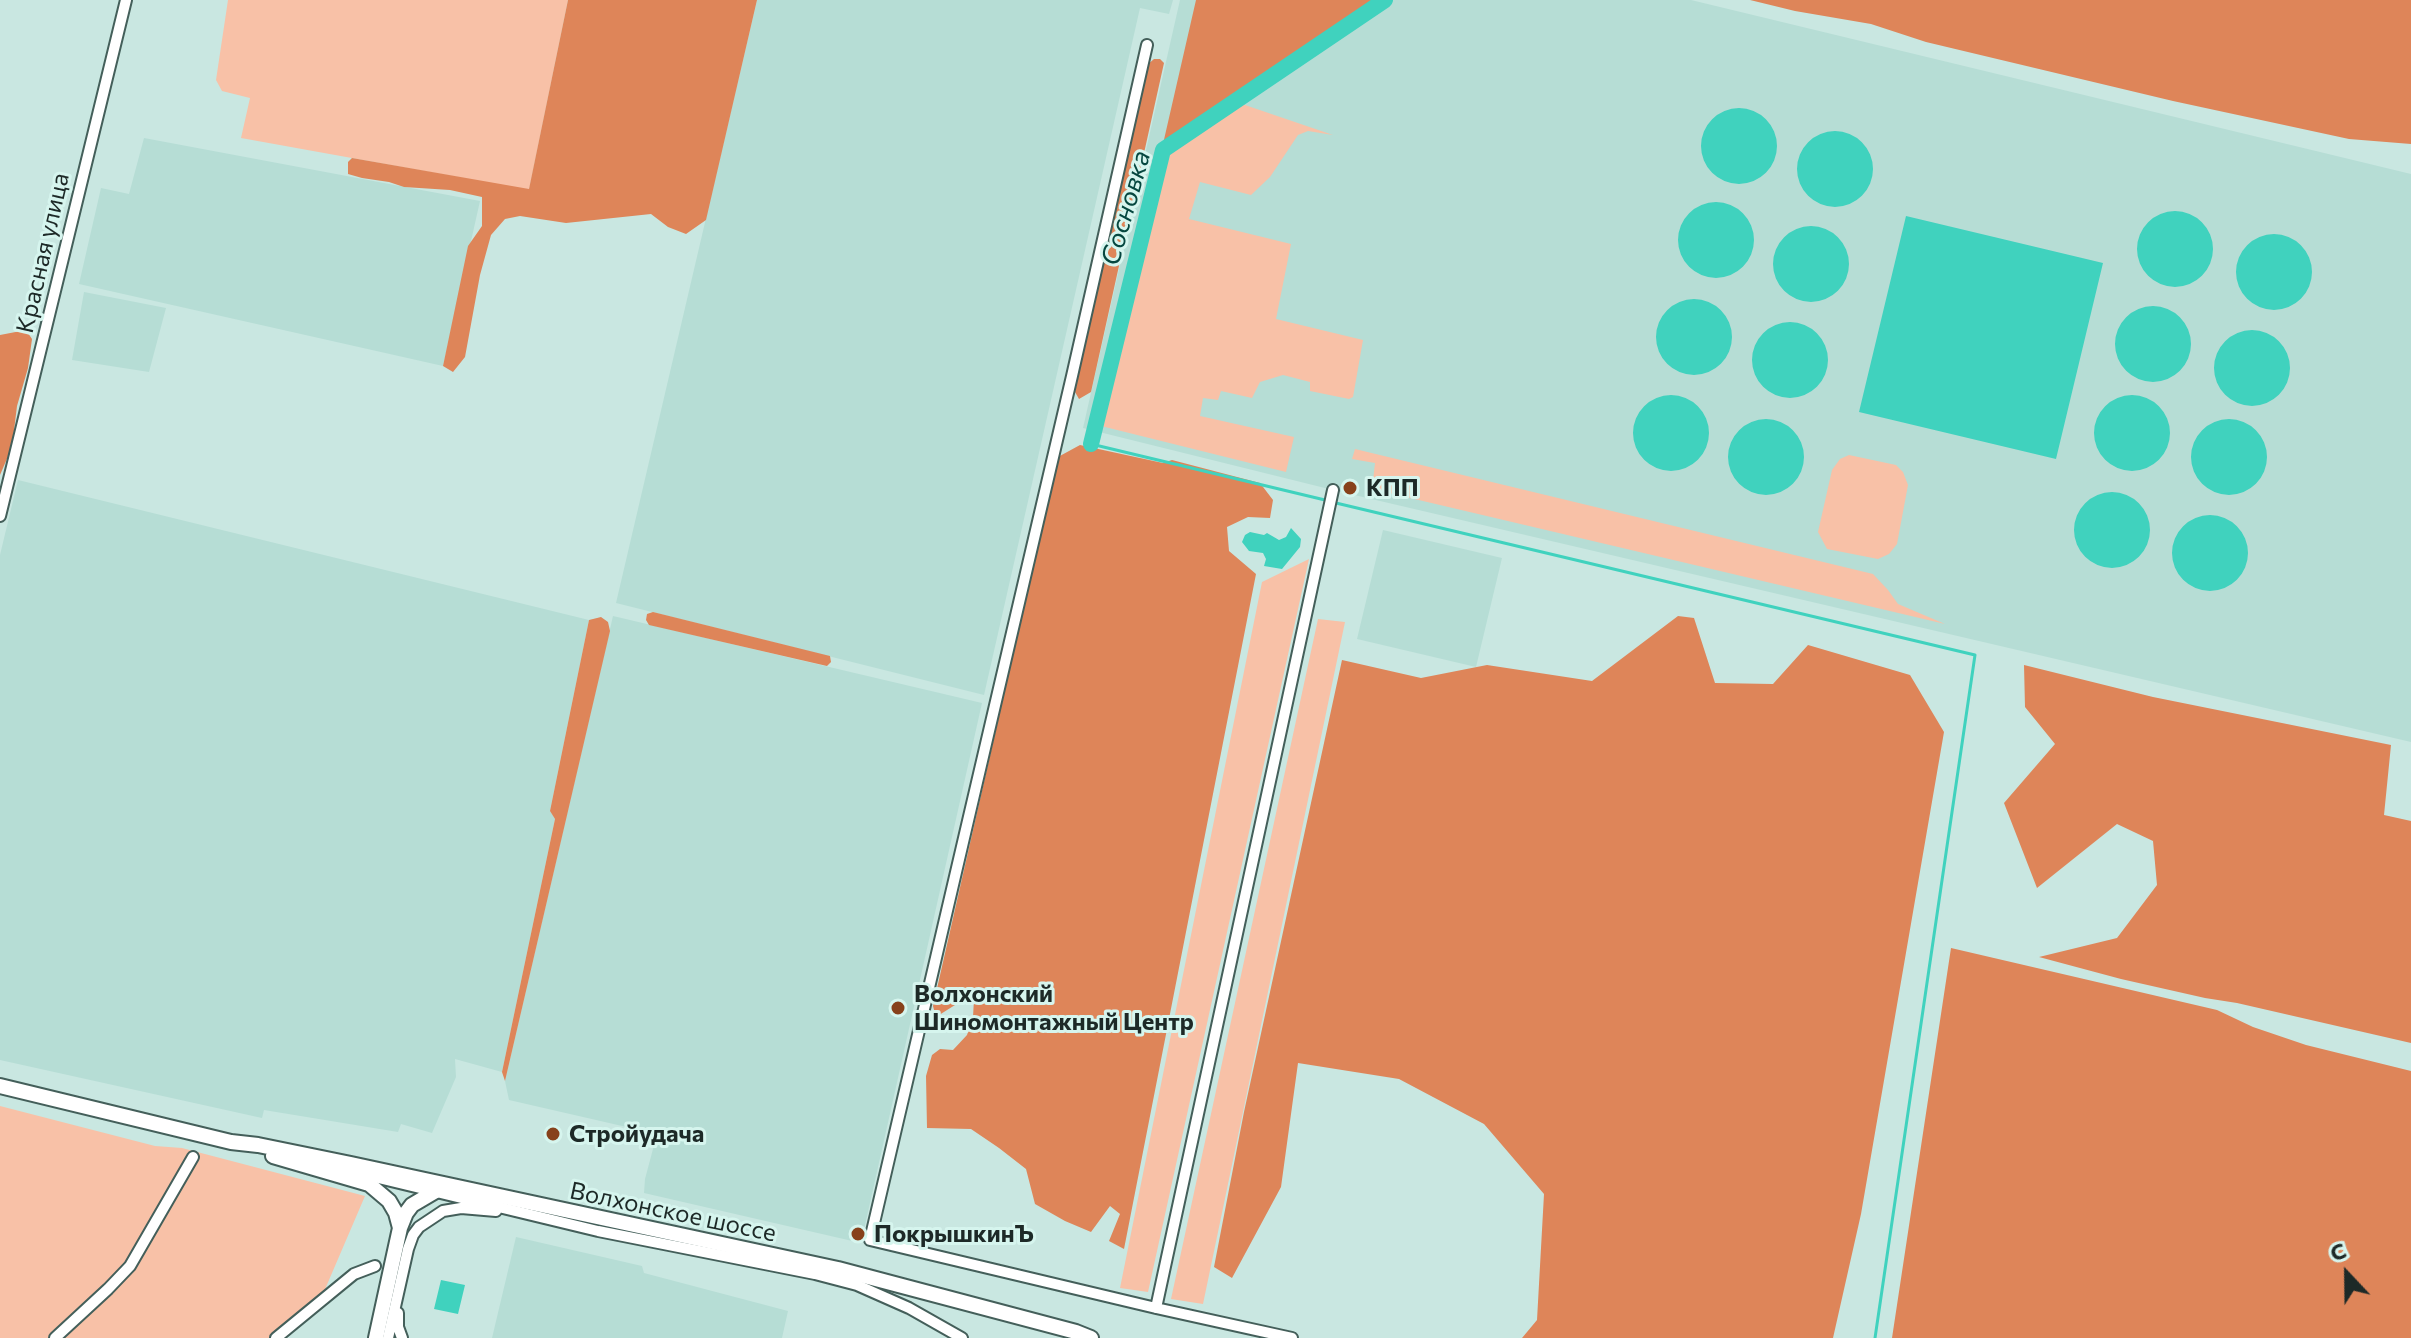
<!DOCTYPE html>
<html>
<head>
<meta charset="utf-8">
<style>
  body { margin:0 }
  #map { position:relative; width:2411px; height:1338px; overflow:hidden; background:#c9e7e1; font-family:Commissioner,sans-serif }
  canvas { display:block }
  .north { position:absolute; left:2307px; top:1234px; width:80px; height:80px; -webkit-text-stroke:6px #d6f5ee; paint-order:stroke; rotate:338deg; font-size:22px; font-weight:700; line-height:32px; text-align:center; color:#1d2927 }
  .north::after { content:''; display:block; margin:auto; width:28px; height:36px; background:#1d2927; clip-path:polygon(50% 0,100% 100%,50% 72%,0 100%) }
</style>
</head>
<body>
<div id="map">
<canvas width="2411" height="1338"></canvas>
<div class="north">С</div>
</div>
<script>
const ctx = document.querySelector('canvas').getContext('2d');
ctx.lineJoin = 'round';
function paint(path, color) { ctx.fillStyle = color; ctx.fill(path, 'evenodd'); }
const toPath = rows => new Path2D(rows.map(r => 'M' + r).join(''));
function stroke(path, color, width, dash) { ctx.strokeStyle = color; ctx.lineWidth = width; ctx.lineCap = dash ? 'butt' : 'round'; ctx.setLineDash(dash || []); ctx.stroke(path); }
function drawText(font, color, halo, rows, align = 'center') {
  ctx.font = font + ' Commissioner,sans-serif'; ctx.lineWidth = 6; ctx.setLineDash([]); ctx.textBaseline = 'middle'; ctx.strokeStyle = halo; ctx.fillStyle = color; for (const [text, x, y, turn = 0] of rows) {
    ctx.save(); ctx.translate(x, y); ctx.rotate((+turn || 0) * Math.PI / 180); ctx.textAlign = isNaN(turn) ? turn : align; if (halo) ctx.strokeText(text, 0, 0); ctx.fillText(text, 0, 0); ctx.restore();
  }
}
paint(toPath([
  [757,0,1173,0,1169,14,1140,8,984,695,616,603],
  [1180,0,1691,0,2411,174,2411,742,1333,490,1083,428],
  [144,138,480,201,443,366,79,284,101,188,129,194],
  [84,292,166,308,149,372,72,360],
  [18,480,589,620,550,811,555,819,502,1072,455,1059,456,1077,432,1133,401,1124,398,1132,264,1110,262,1118,0,1060,0,555],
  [1383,530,1502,558,1476,667,1357,639],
  [613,616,982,703,861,1243,644,1193,645,1179,657,1134,509,1100,505,1081],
  [516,1237,642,1266,644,1273,788,1311,782,1338,492,1338]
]), '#b6ddd5');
paint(toPath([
  [228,0,568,0,529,190,241,138,250,98,222,91,216,80],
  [1242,104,1333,135,1308,131,1298,135,1270,177,1251,195,1200,182,1189,219,1291,244,1276,319,1363,340,1353,397,1349,399,1310,391,1310,382,1283,375,1260,382,1252,398,1221,391,1218,400,1203,398,1200,416,1294,437,1286,472,1101,426,1164,158],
  [1355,449,1873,574,1888,590,1898,604,1945,624,1372,489,1375,463,1352,459],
  [1849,455,1896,465,1903,472,1908,485,1897,544,1889,554,1878,559,1827,549,1818,532,1832,470,1840,459],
  [1309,559,1148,1292,1120,1288,1262,582],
  [1318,619,1345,622,1203,1304,1171,1299],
  [0,1106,155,1146,182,1148,365,1196,323,1294,273,1338,0,1338]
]), '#f8c1a7');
paint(toPath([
  [568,0,757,0,706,220,686,234,668,227,651,214,566,223,520,216,505,219,491,235,480,275,465,357,453,372,443,366,468,246,482,226,482,197,450,190,404,187,389,182,362,178,348,174,348,162,352,158,529,189],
  [1196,0,1374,0,1163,144],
  [1750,0,2411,0,2411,144,2349,139,2173,101,1926,42,1871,24,1795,11],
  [1154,59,1160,59,1164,63,1091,392,1079,399,1075,392,1132,130,1147,65],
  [26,330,32,339,28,368,17,406,12,447,0,475,0,335],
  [1080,445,1163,463,1172,460,1260,483,1273,500,1270,518,1248,517,1227,527,1229,551,1256,574,1124,1249,1109,1241,1120,1214,1110,1206,1091,1232,1065,1221,1035,1204,1026,1169,999,1148,971,1129,927,1128,926,1076,932,1055,940,1049,953,1050,967,1035,973,1017,974,999,955,1005,936,1017,933,1006,1058,457],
  [653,612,830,656,831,662,827,666,649,625,646,620,647,614],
  [1678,616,1694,618,1715,683,1773,684,1808,645,1910,675,1944,732,1861,1214,1833,1338,1522,1338,1537,1320,1544,1194,1484,1124,1399,1079,1298,1063,1281,1187,1232,1278,1214,1267,1244,1112,1342,660,1421,678,1487,665,1592,681],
  [601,617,608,622,610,631,505,1081,502,1072,555,819,550,811,589,620],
  [2024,665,2153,697,2391,745,2384,815,2411,821,2411,1043,2237,1003,2205,998,2121,979,2039,957,2117,938,2157,885,2153,841,2117,824,2037,888,2004,803,2055,744,2025,707],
  [1951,948,2217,1010,2253,1027,2306,1045,2411,1071,2411,1338,1892,1338]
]), '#de8559');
paint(toPath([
  '1701 146a38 38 0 1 1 76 0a38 38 0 1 1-76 0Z',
  '1797 169a38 38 0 1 1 76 0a38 38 0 1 1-76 0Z',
  '1678 240a38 38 0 1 1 76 0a38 38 0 1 1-76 0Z',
  '2137 249a38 38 0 1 1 76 0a38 38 0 1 1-76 0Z',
  [1906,216,2103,263,2056,459,1859,412],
  '1773 264a38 38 0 1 1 76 0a38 38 0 1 1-76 0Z',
  '2236 272a38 38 0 1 1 76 0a38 38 0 1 1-76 0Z',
  '1656 337a38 38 0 1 1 76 0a38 38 0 1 1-76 0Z',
  '2115 344a38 38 0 1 1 76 0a38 38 0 1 1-76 0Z',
  '1752 360a38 38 0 1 1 76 0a38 38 0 1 1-76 0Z',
  '2214 368a38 38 0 1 1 76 0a38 38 0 1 1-76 0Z',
  '1633 433a38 38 0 1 1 76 0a38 38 0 1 1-76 0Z',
  '2094 433a38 38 0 1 1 76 0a38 38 0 1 1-76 0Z',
  '2191 457a38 38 0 1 1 76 0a38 38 0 1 1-76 0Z',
  '1728 457a38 38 0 1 1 76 0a38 38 0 1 1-76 0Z',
  '2074 530a38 38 0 1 1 76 0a38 38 0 1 1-76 0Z',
  '2172 553a38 38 0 1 1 76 0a38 38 0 1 1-76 0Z',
  [1291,528,1301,539,1300,547,1282,569,1264,566,1266,559,1263,553,1249,551,1242,542,1245,535,1250,532,1264,535,1267,533,1279,540,1286,537],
  [441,1280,465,1285,458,1314,434,1309]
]), '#40d2be');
stroke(toPath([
  [1091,444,1325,500],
  [1336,503,1975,655,1875,1338]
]), '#40d2be', 3);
stroke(toPath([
  [1091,444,1163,150,1385,0]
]), '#40d2be', 16);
const street = toPath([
  [1147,45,1072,376,870,1240,1156,1308,1292,1338],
  [0,516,126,0],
  [337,1168,598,1231,815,1274,857,1285,909,1308,962,1338],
  [1156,1308,1333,490],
  [398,1313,398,1327,402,1338],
  [55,1338,108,1289,130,1266,193,1157],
  [276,1338,354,1274,375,1266],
  [388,1338,408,1249,413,1235,419,1227,443,1211,461,1208,496,1211]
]);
const secondary = toPath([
  [0,1086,231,1142,258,1145,351,1164,838,1269,1076,1332,1091,1338],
  [273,1156,369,1184,389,1201,396,1213,400,1228],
  [376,1338,400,1228,406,1213,412,1205,446,1185]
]);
stroke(street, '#445f5a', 14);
stroke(secondary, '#445f5a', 18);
stroke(street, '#fff', 10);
stroke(secondary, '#fff', 14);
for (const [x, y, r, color] of [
  [1350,488,8,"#87411b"],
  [898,1008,8,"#87411b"],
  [553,1134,8,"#87411b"],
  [858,1234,8,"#87411b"]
]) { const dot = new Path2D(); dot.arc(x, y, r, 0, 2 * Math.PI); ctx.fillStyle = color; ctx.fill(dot); stroke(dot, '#d6f5ee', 3); }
drawText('24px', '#1d2927', '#d6f5ee', [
  ["Красная улица",43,253,-77],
  ["Волхонское шоссе",673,1212,12]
]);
drawText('bold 24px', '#1d2927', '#d6f5ee', [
  ["КПП",1366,488],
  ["Волхонский",914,994],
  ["Шиномонтажный Центр",914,1022],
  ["Стройудача",569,1134],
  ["ПокрышкинЪ",874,1234]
], 'left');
drawText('italic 26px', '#06473f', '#d6f5ee', [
  ["Сосновка",1126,208,-74]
]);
</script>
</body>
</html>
